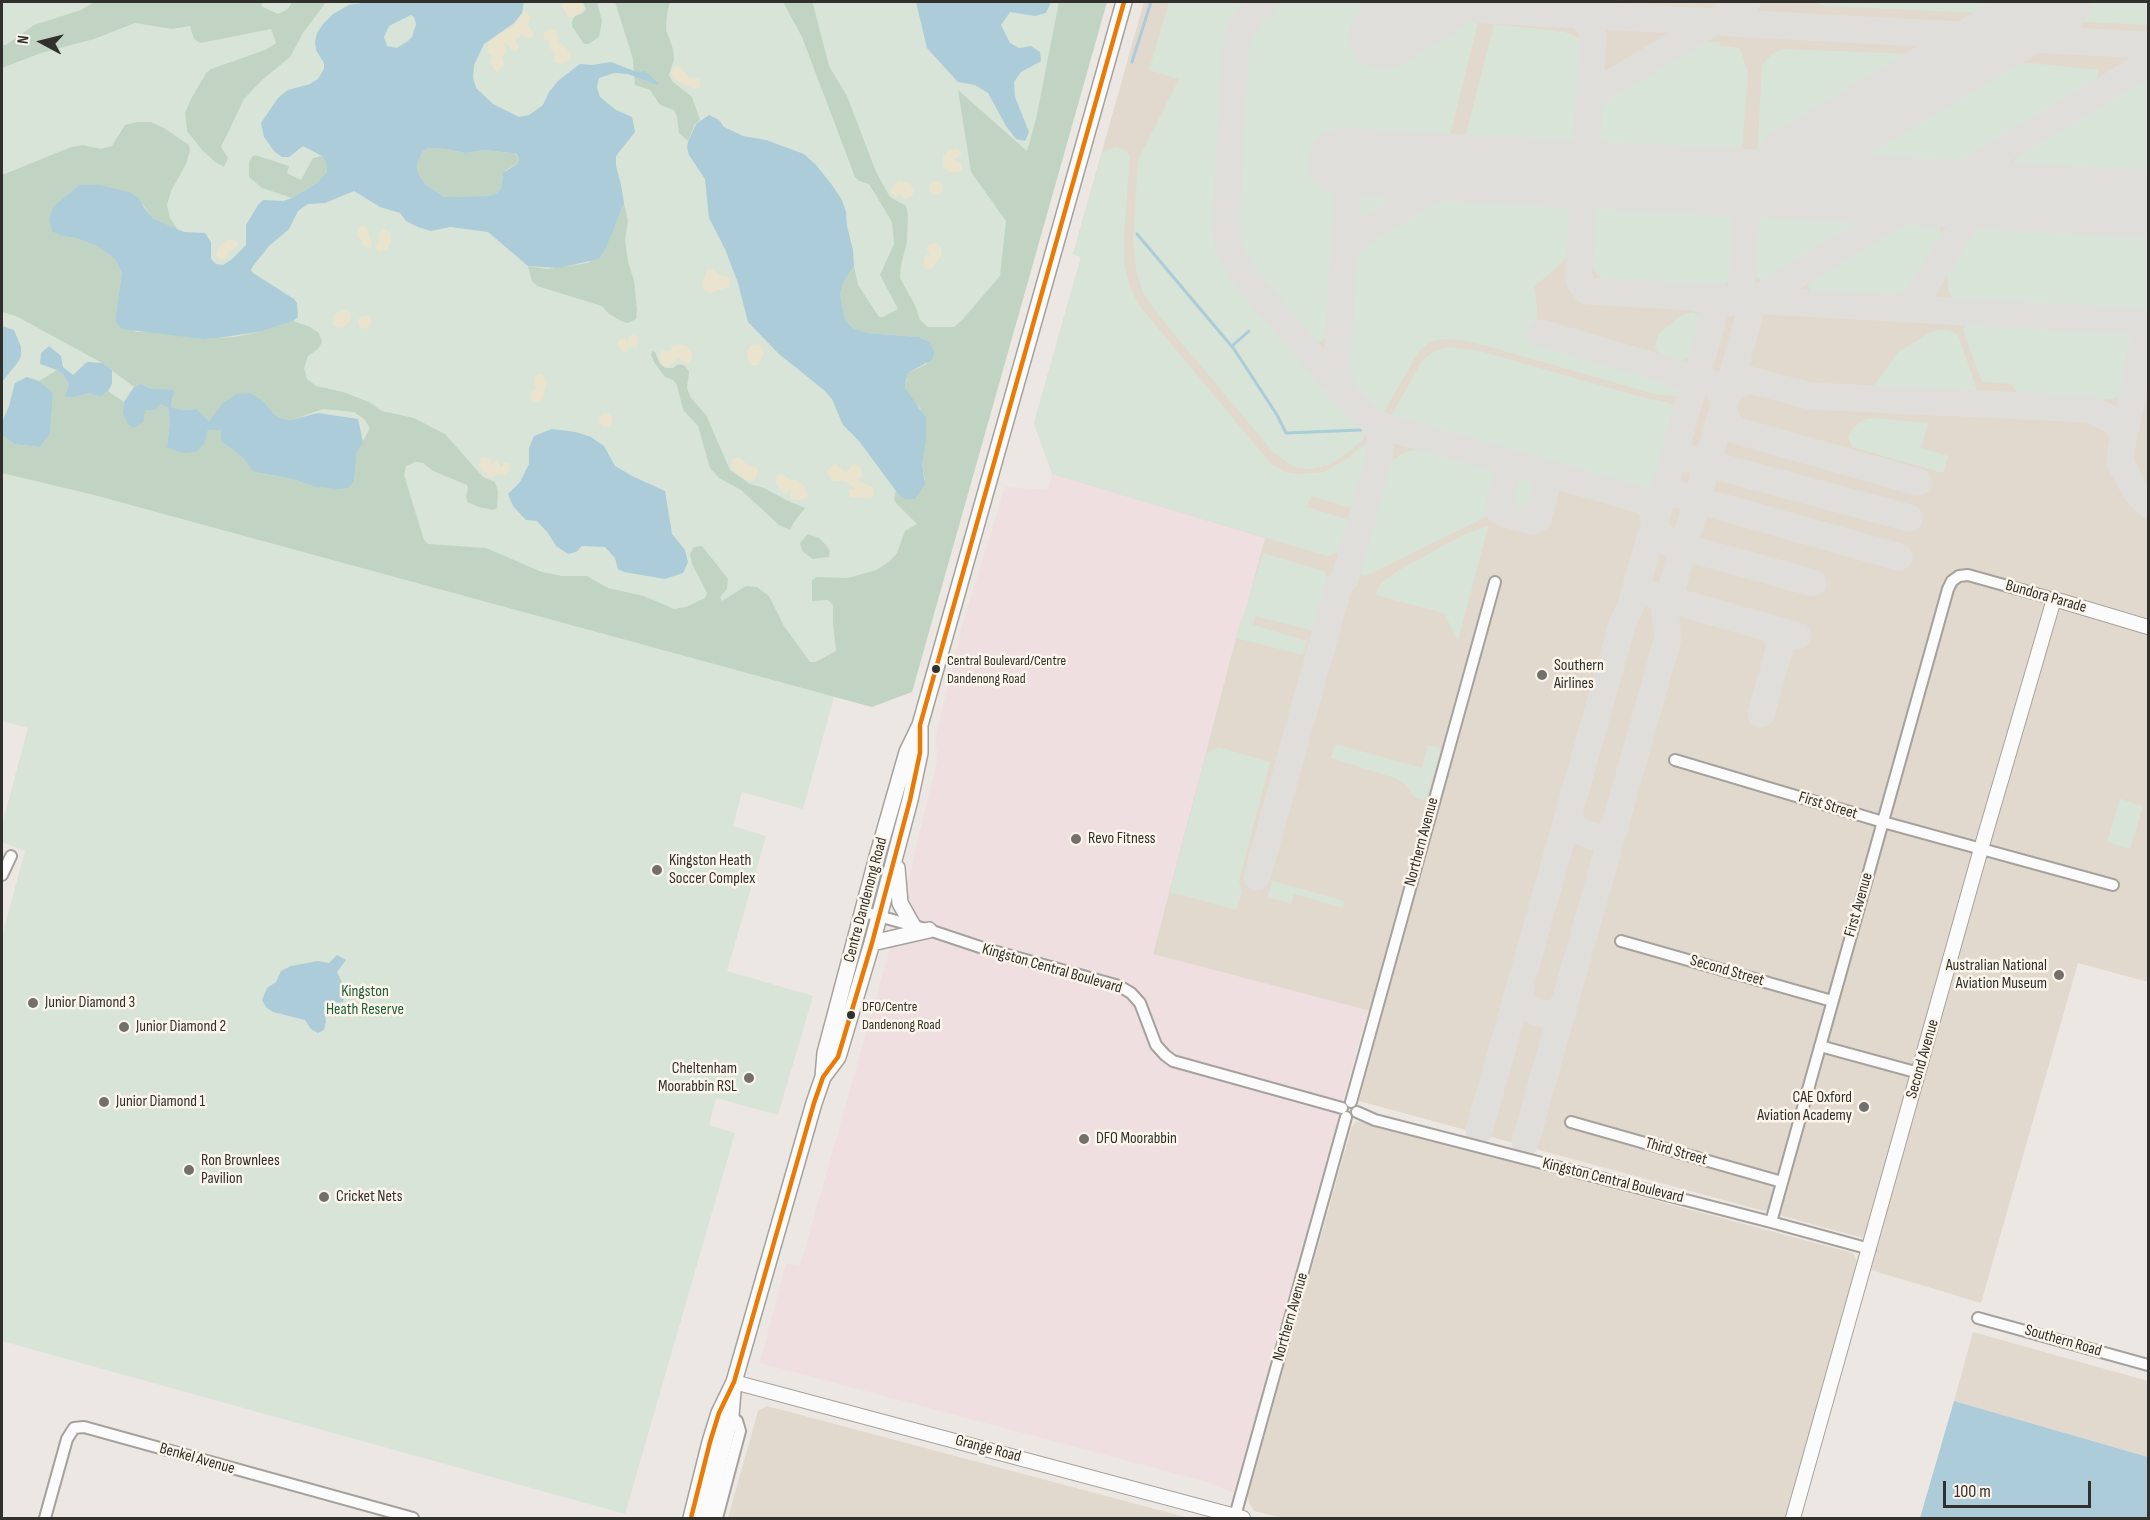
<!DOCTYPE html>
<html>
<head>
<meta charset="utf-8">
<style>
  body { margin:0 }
  #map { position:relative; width:2150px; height:1520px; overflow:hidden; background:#ece7e2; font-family:"Sofia Sans Condensed",sans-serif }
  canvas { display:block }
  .frame { position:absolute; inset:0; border:3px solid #32302c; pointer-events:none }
  .north { position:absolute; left:12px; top:12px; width:60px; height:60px; -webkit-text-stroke:4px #fcf5ec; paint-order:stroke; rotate:277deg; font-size:16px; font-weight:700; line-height:24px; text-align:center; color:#32302c }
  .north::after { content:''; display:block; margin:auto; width:21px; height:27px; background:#32302c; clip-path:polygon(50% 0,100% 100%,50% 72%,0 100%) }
  .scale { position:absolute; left:1943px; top:1481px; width:148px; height:27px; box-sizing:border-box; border:3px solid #32302c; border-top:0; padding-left:8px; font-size:18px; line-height:21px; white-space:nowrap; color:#32302c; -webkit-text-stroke:4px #fcf5ec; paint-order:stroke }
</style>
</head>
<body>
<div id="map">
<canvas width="2150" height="1520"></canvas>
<div class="frame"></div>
<div class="north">N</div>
<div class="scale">100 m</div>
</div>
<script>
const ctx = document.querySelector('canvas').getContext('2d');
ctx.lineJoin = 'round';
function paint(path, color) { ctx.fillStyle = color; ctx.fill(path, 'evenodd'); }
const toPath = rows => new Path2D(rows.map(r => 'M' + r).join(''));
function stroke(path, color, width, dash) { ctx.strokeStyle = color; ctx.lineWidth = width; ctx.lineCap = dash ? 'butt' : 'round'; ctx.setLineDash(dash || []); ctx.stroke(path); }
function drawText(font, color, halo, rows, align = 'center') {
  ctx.font = font + ' "Sofia Sans Condensed",sans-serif'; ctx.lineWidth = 5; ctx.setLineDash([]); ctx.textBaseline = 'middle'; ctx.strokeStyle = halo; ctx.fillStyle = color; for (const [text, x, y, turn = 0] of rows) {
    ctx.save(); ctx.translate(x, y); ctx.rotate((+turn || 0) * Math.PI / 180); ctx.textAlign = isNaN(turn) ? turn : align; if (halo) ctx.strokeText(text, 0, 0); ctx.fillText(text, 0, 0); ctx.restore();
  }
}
paint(toPath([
  [1052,474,1265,537,1243,619,1241,619,1215,727,1153,954,1368,1010,1234,1493,1211,1483,760,1363,786,1263,800,1267,900,913,938,757,935,739,962,627,1005,487,1048,490]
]), '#efdfe1');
paint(toPath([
  [1144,2,2148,2,2148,982,2078,963,1981,1303,1871,1270,1878,1242,1359,1101,1382,1014,1153,954,1241,619,1243,619,1265,538,1052,474,1034,423,1081,257,1073,254],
  [1357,1121,1853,1253,1857,1262,1786,1518,1283,1518,1254,1511,1249,1503,1248,1495,1352,1126],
  [1973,1332,2148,1381,2148,1457,1954,1401],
  [767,1406,1189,1518,728,1518,758,1411]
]), '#e2d9ce');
paint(toPath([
  [2,2,1106,2,872,707,834,697,803,809,742,792,733,826,766,836,727,971,813,996,778,1115,716,1098,709,1125,735,1133,625,1514,2,1341,2,936,25,851,2,842,2,825,28,728,2,721],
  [1169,2,1254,2,1243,14,1232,34,1227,58,1219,219,1220,242,1224,255,1231,270,1367,431,1364,439,1346,454,1328,465,1312,469,1294,467,1273,452,1160,317,1144,295,1137,274,1133,241,1138,160,1179,79,1149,70],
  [1279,2,1361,2,1394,54,1452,20,1470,17,1479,18,1446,152,1342,147,1333,320,1328,337,1319,342,1307,338,1251,273,1240,255,1234,237,1234,218,1244,51,1248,34,1257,20],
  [1815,2,2027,2,2006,14,1825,6],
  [2087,2,2148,2,2148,25,2065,21,2062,17],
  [1494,24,1565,32,1580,39,1584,51,1578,160,1461,154],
  [1696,42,1719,42,1721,46,1740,48,1748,73,1741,160,1612,155,1606,151,1597,142,1596,137,1598,105,1600,102],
  [1783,49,1936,55,1759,162,1757,160,1762,65,1773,53],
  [1992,59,2098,70,2098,79,1956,168,1939,172,1814,165],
  [2148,75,2148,185,2004,176,2022,151],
  [1115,147,1124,149,1130,156,1124,234,1124,262,1129,284,1138,304,1271,464,1284,472,1298,474,1324,472,1347,459,1367,442,1372,442,1369,464,1356,509,1311,496,1307,507,1352,521,1341,552,1327,556,1052,474,1034,423,1081,257,1073,254,1102,153],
  [1388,180,1428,180,1429,183,1361,224,1356,222,1354,216,1359,195,1371,185],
  [1467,182,1576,188,1571,251,1567,258,1534,287,1537,306,1535,342,1670,380,1678,388,1680,396,1658,395,1483,345,1460,340,1442,339,1430,342,1419,351,1381,417,1372,410,1355,391,1349,379,1346,364,1351,262,1353,256,1368,238,1460,183],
  [1607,197,1726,205,1735,214,1737,222,1731,278,1723,286,1711,289,1618,284,1602,279,1594,271,1589,259,1594,210,1599,201],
  [1791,201,1885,205,1887,208,1884,212,1778,276,1767,280,1760,280,1755,277,1752,265,1755,224,1763,212,1770,207],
  [1918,211,1936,222,1941,232,1941,242,1914,285,1903,297,1895,300,1816,295,1810,292,1808,284,1813,274],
  [1991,217,2148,225,2148,314,1971,305,1954,302,1949,293,1947,279,1950,262,1976,222,1983,218],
  [1693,312,1701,316,1702,323,1699,339,1693,354,1681,362,1662,358,1655,348,1658,334,1680,316],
  [1976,321,2129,328,2134,332,2135,339,2122,394,2114,399,2099,399,2019,395,2011,384,1982,382,1963,330,1967,323],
  [1938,330,1949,330,1958,335,1977,390,1968,392,1880,389,1873,387,1898,352,1931,332],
  [1448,347,1480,351,1634,395,1676,405,1677,407,1653,487,1645,490,1631,489,1391,421,1390,418,1422,361,1433,352],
  [1874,418,1928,423,1921,448,1948,456,1943,473,1852,447,1848,437,1853,428,1863,420],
  [1422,448,1489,465,1495,468,1498,472,1497,483,1488,516,1365,576,1357,573,1385,470,1392,461,1403,453],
  [1521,475,1530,476,1538,486,1533,508,1507,500,1513,482],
  [1486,526,1488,527,1458,641,1444,613,1375,595,1380,584,1396,572,1461,536],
  [1263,553,1324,571,1328,577,1315,631,1255,616,1253,625,1307,641,1303,655,1236,638],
  [1335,744,1422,768,1428,745,1439,748,1440,751,1427,799,1423,800,1413,796,1406,785,1395,778,1331,758],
  [1218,747,1270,762,1239,881,1242,892,1237,910,1170,892,1206,754],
  [2120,799,2143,806,2130,849,2107,842],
  [1272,881,1345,901,1343,908,1294,894,1291,904,1268,897]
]), '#d8e4d7');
paint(toPath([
  [94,2,263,2,261,6,278,14,288,9,292,2,326,2,303,33,290,57,262,80,244,99,221,147,228,158,224,167,215,162,202,150,187,131,185,113,191,99,206,73,211,69,265,50,276,43,271,29,200,43,194,39,190,26,172,29,135,23,94,39,41,53,2,68,2,45,6,45,34,25,81,10],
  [583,2,597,2,602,21,599,37,588,44,584,44,572,26,572,21,575,16,583,13,586,9],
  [615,2,670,2,667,14,666,30,673,49,674,59,669,75,672,81,692,97,700,120,695,124,688,141,679,133,677,117,674,110,660,105,650,90,635,85,633,59],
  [783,2,812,2,813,4,829,66,847,96,876,172,890,197,906,206,908,215,907,241,901,266,900,278,915,305,920,320,928,327,954,327,963,319,1000,276,1006,221,971,172,958,90,1027,151,1036,119,1059,2,1107,2,912,692,872,707,94,495,2,473,2,435,14,444,38,447,50,434,53,393,39,381,57,370,63,374,75,397,89,393,101,397,108,391,124,402,123,413,144,410,160,404,168,408,170,420,167,447,205,443,208,430,221,430,221,441,241,456,254,472,293,479,312,486,354,481,357,452,370,428,364,419,354,412,323,409,291,420,282,419,273,413,263,401,209,423,197,409,182,410,171,407,173,398,141,384,134,387,102,363,16,316,2,312,2,175,71,147,83,145,101,149,112,146,125,125,137,122,151,122,164,128,189,145,190,151,186,164,171,191,167,205,170,218,178,230,154,219,135,195,100,185,79,185,54,206,62,236,76,238,97,246,115,259,122,273,116,314,136,332,152,331,203,339,234,337,263,331,293,321,310,327,319,333,322,342,318,349,308,356,304,368,307,379,316,386,343,392,369,402,382,411,414,418,445,434,483,477,495,482,498,491,497,508,493,510,479,507,467,502,466,495,468,490,467,485,433,471,423,463,415,462,406,466,404,475,424,540,428,544,486,548,542,572,562,576,587,576,608,588,644,596,674,609,686,607,705,598,707,593,692,564,690,554,694,547,702,546,728,579,727,589,720,597,722,601,746,586,757,587,769,596,784,626,810,662,816,662,834,652,836,651,833,624,833,605,828,600,812,601,812,580,817,577,848,578,876,570,890,561,897,553,905,531,917,524,895,502,894,498,896,491,899,495,925,480,922,463,921,409,910,398,905,388,908,373,927,364,918,337,867,333,853,328,845,320,840,293,844,281,854,266,858,285,879,317,883,317,898,309,880,275,894,244,892,222,869,184,859,181,855,177,802,37],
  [428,148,447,149,466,153,484,150,512,153,516,154,519,160,517,164,506,170,502,177,501,188,497,193,489,196,445,197,426,185,418,173,417,167,418,161,423,151],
  [255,155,289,166,287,173,301,180,313,158,322,156,326,162,327,172,317,183,292,198,262,188,249,177,249,162,252,157],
  [624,203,628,221,625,240,628,261,634,281,637,309,636,319,628,323,621,321,609,314,602,306,537,286,532,281,528,266,547,269,588,263,607,246],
  [652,351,655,352,660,364,665,368,673,368,679,364,685,366,689,372,687,388,691,398,706,415,730,470,750,484,764,488,788,501,805,508,794,522,790,530,779,525,741,490,719,478,710,468,698,426,683,410,677,385,673,380,665,377,654,362,651,355],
  [808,534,819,538,826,545,830,551,829,557,813,559,802,551,800,543]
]), '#c1d4c3');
paint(toPath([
  [564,2,582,2,584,10,574,17,569,18,562,7],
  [524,10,531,18,528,26,533,31,533,35,531,38,525,38,521,33,520,37,515,40,519,47,516,52,512,51,509,45,504,43,507,52,502,57,504,61,503,67,497,72,494,70,490,63,492,56,487,52,488,44,496,36,513,26],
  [550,28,556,30,559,42,565,46,570,54,569,60,561,64,554,62,555,53,548,47,550,40,547,41,543,37,544,32],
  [675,66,682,68,689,77,700,79,701,87,694,89,673,79,671,71],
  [958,148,961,152,961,155,954,160,962,163,962,170,957,173,949,172,943,167,943,156,948,150],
  [898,181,910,183,914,190,912,196,906,199,902,198,901,194,897,197,891,195,891,188],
  '929 188a7 7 0 1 1 14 0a7 7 0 1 1-14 0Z',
  [362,225,367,228,372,242,371,247,368,248,363,246,362,241,357,237,358,229],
  [384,229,390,233,391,241,387,250,378,252,375,248,379,242,379,234],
  [232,239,237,242,237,247,228,252,227,259,218,259,216,256,218,248,227,240],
  [936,243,941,247,941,256,932,269,927,270,923,267,924,257,925,255,930,255,927,250,929,244],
  [710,268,720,275,727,276,730,279,729,287,710,293,703,289,702,284,707,270],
  [343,310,347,311,351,315,350,322,343,328,336,327,332,324,333,318,334,314],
  '358 322a7 7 0 1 1 14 0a7 7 0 1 1-14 0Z',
  [633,334,638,338,637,347,629,348,626,352,622,351,618,346,618,341,624,338,628,343,628,337],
  [675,344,686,345,693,354,691,361,687,365,679,358,670,366,664,366,660,361,660,355,662,350,670,351,672,346],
  [758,344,764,349,764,353,758,365,752,365,748,360,747,351,751,345],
  [540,374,545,377,547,382,543,399,537,402,531,400,530,394,533,390,537,389,534,384,534,377],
  '599 420a7 7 0 1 1 14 0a7 7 0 1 1-14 0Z',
  [484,457,490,459,492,465,494,461,498,460,501,467,504,463,509,463,511,470,502,476,497,474,492,478,490,477,487,476,487,472,482,472,478,466,480,459],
  [739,457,747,464,754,466,758,470,755,480,746,480,731,468,732,460,734,458],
  [835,464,846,472,854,464,860,466,863,476,857,480,873,487,875,491,871,499,850,497,848,491,849,489,855,490,854,487,843,481,833,481,830,479,827,472,828,469],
  [781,473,791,480,797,480,804,486,808,494,807,498,796,501,790,499,790,488,788,493,785,494,775,483,777,475]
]), '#eae3cd');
paint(toPath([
  [368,2,524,2,522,13,514,23,484,44,474,65,473,78,476,88,493,104,519,117,529,115,543,105,549,92,559,80,580,64,592,65,611,62,637,72,645,71,659,84,657,85,628,74,614,73,599,78,597,87,600,97,616,110,632,117,635,132,616,156,616,166,621,185,624,203,607,246,599,259,558,268,528,266,488,232,450,227,431,231,418,227,406,221,400,213,380,207,354,191,325,203,308,204,298,211,289,229,269,246,253,266,251,270,253,273,294,299,297,303,298,317,293,321,263,331,218,338,203,339,122,329,116,322,116,314,122,273,115,259,97,246,76,238,62,236,52,231,49,219,54,206,79,185,100,185,129,192,139,198,144,208,154,219,184,232,205,233,211,242,211,259,216,264,223,265,231,260,246,245,246,225,258,205,263,200,283,201,292,198,317,183,327,172,326,162,322,156,303,146,289,157,282,157,274,151,264,137,261,123,278,98,288,90,310,84,318,79,324,69,324,63,316,50,315,42,317,33,323,24,333,14,349,5],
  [411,15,414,17,416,24,412,37,408,41,397,48,387,46,384,37,389,26],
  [428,148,447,149,466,153,484,150,512,153,517,154,519,160,517,164,503,173,501,188,497,193,489,196,445,197,426,185,418,173,417,167,418,161,423,151],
  [916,2,1051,2,1046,13,1035,16,1010,12,1001,25,1010,43,1019,48,1031,46,1040,52,1041,61,1021,72,1014,82,1015,97,1029,132,1025,141,1016,139,1006,126,988,93,975,85,958,82,927,48],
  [709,115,719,120,724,127,743,136,766,140,804,154,816,165,832,185,842,200,846,212,847,226,853,250,854,266,844,281,840,293,845,320,853,328,867,333,918,337,929,342,934,351,933,359,908,373,906,380,905,388,926,418,926,440,922,463,925,484,915,499,906,499,899,495,859,441,843,425,832,399,824,390,779,354,748,322,738,283,725,249,709,218,705,179,689,155,687,148,688,142,696,124],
  [2,326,14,330,21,347,21,356,18,362,2,382],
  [49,346,61,356,63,367,73,375,87,362,102,363,112,370,112,384,108,391,101,397,89,393,75,397,65,397,69,385,63,374,57,370,40,364,41,353],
  [27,377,39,381,53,393,50,434,39,447,14,444,2,435,2,422,9,406,15,383],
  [141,384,152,389,174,390,171,407,182,410,197,409,209,422,223,403,237,394,250,393,263,401,273,413,282,419,291,420,318,413,358,419,363,442,357,452,354,481,348,488,338,489,312,486,293,479,254,472,241,456,221,441,221,430,208,430,205,443,196,452,182,453,167,447,170,420,168,408,160,404,155,410,145,410,143,422,134,428,128,424,123,413,124,402,134,387],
  [552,429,576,432,591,437,604,446,615,466,632,476,665,491,672,534,685,550,688,562,683,573,665,579,624,572,618,569,615,558,605,547,582,546,576,552,568,554,556,546,548,533,537,521,526,520,513,506,508,494,520,482,529,464,529,448,534,436],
  [337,955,346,960,337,972,346,991,343,1002,334,1003,324,1010,326,1021,324,1030,318,1033,311,1029,305,1020,273,1012,266,1007,262,1000,267,988,276,982,281,971,291,966,318,961,329,963],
  [1954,1401,2148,1457,2148,1518,1920,1518]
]), '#abccd8');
stroke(toPath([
  [1132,62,1151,2],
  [1137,234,1234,349,1277,415,1286,433,1361,430],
  [1232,346,1249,331]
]), '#abccd8', 3);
stroke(toPath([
  [1266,2,1254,11,1244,25,1238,38,1235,53,1226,221,1228,245,1235,260,1247,279,1344,393,1371,420,1389,428,1642,500,1652,508,1657,531,1669,543,1813,583],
  [1374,2,1384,9,1400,13,1413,11,1435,2],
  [1431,7,2148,45],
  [1577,15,1587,22,1593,34,1579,274,1580,282,1587,291,2148,322],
  [1990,34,2010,27,2055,3],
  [1589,102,1598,91,1747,2],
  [1348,188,1355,173,1367,165,1420,166],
  [1973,197,2038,199],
  [1344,250,1357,236,1455,176,1475,169],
  [1725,304,1741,300,1747,198,1749,191,1757,183,1792,161],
  [1897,309,1916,300,1976,205,1982,200,1990,197],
  [2133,321,2143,327,2144,337,2121,451,2120,462,2136,492,2148,504],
  [1541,333,1670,371,1686,379],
  [1670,371,1716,385,1721,393,1725,418,1735,430,1918,482],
  [1344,392,1339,380,1337,364,1349,162],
  [1726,396,1735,386,1750,380,1810,396,2090,409,2113,420,2122,431,2123,440],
  [1690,459,1909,518],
  [1523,466,1513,467,1507,474,1499,506,1500,511,1505,514,1533,521,1538,518,1547,484,1543,475,1537,470],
  [1679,495,1899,557],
  [1653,595,1797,636],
  [1761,714,1780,647,1778,636,1769,628],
  [1570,812,1570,822,1577,830,1595,837,1601,838,1608,835,1616,825],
  [1257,877,1339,585,1345,579,1380,455,1380,433,1371,420],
  [1520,988,1522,1004,1535,1012,1551,1015,1559,1011,1565,1002],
  [1479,1131,1623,622,1630,608,1714,315,1710,304,1698,298],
  [1525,1143,1668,638,1665,612,1752,306,1758,298,1769,291,2148,63]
]), '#e0deda', 27);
stroke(toPath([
  [1383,36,1440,2],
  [1792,161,2057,2],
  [1342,162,2148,204]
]), '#e0deda', 68);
const minor = toPath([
  [1675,760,1883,822,2113,885],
  [2,875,11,856],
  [864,912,929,930,986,949,1119,986,1131,993,1140,1003,1156,1045,1165,1055,1173,1061,1342,1108],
  [1621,941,1832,1001],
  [1820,1046,1919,1073],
  [1351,1102,1495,582],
  [1357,1112,1375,1120,1771,1222,1870,1249],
  [1571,1122,1782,1182],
  [1771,1222,1948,589,1952,581,1959,576,1968,575,2054,599],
  [1978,1318,2148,1365],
  [1235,1516,1346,1117],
  [45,1518,67,1439,74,1428,84,1427,413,1518],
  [717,1518,740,1431,737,1421,731,1416]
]);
const secondary = toPath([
  [734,1382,1243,1518],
  [1793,1518,1981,849,2054,599,2148,627]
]);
const primary = toPath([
  [897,868,900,903,913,926],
  [872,943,929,930],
  [823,1077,825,1053,877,857,907,752,920,725,1124,2],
  [691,1518,710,1442,719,1413,734,1382,814,1103,823,1077,838,1057,872,943,910,800,920,753,920,728],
  [705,1518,731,1416,733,1391]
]);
stroke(minor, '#a5a29e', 14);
stroke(secondary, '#a5a29e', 16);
stroke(primary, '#a5a29e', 18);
stroke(minor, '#fcfbfb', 10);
stroke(secondary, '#fcfbfb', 14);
stroke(primary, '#fcfbfb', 15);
stroke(toPath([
  [691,1518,710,1442,719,1413,734,1382,814,1103,823,1077,838,1057,872,943,910,800,920,753,920,725,1124,2]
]), '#ea7a04', 4.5);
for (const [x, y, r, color] of [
  [936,669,5,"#32302c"],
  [1542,675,6,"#73706c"],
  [1076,839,6,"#73706c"],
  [657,870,6,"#73706c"],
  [2059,975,6,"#73706c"],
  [33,1003,6,"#73706c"],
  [851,1015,5,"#32302c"],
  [124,1027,6,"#73706c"],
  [749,1078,6,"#73706c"],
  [104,1102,6,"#73706c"],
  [1864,1107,6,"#73706c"],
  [1084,1139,6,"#73706c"],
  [189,1170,6,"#73706c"],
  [324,1197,6,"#73706c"]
]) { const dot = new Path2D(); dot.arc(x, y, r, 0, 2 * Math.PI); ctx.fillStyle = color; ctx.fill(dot); stroke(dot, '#fcf5ec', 2); }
drawText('14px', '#32302c', '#fcf5ec', [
  ["Central Boulevard/Centre",947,661],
  ["Dandenong Road",947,679],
  ["DFO/Centre",862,1007],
  ["Dandenong Road",862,1025]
], 'left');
drawText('16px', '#32302c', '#fcf5ec', [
  ["Bundora Parade",2046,597,16],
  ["First Street",1828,806,17],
  ["Northern Avenue",1422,842,-75],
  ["Centre Dandenong Road",866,900,-75],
  ["First Avenue",1859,905,-74],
  ["Kingston Central Boulevard",1052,969,16],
  ["Second Street",1727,971,16],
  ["Second Avenue",1923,1059,-74],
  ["Third Street",1676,1152,16],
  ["Kingston Central Boulevard",1613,1181,14],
  ["Northern Avenue",1291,1317,-74],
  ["Southern Road",2063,1341,16],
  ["Grange Road",988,1449,15],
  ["Benkel Avenue",197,1459,16]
]);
drawText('16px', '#32302c', '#fcf5ec', [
  ["Southern",1554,666],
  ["Airlines",1554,684],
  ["Revo Fitness",1088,839],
  ["Kingston Heath",669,861],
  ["Soccer Complex",669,879],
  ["Australian National",2047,966,"right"],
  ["Aviation Museum",2047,984,"right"],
  ["Junior Diamond 3",45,1003],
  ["Junior Diamond 2",136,1027],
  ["Cheltenham",737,1069,"right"],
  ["Moorabbin RSL",737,1087,"right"],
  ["CAE Oxford",1852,1098,"right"],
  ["Aviation Academy",1852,1116,"right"],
  ["Junior Diamond 1",116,1102],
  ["DFO Moorabbin",1096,1139],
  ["Ron Brownlees",201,1161],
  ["Pavilion",201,1179],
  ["Cricket Nets",336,1197]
], 'left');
drawText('16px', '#22603c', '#fcf5ec', [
  ["Kingston",365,992],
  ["Heath Reserve",365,1010]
]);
</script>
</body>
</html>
